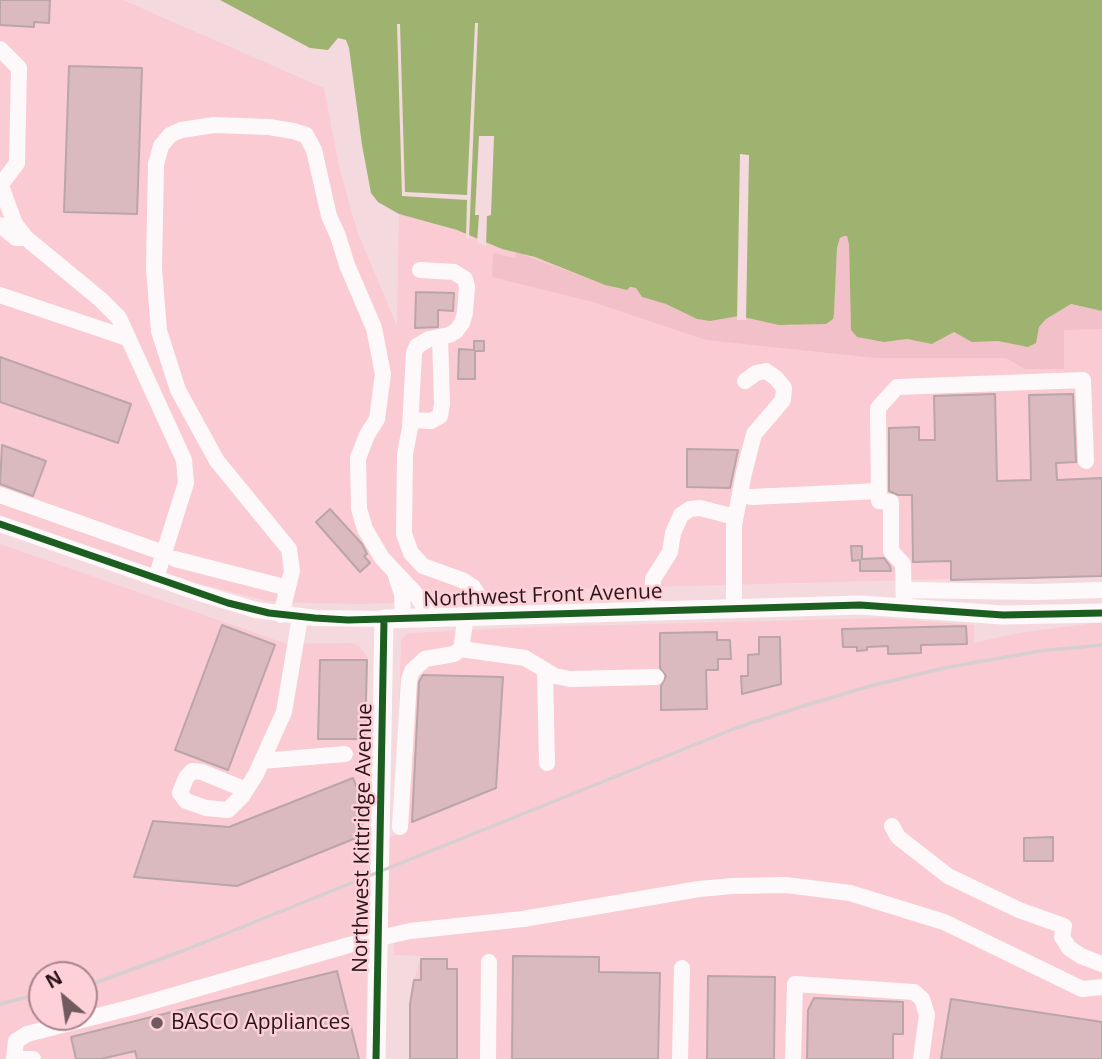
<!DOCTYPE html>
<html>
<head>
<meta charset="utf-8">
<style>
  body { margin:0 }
  #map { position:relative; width:1102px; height:1059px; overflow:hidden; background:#f4dade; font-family:"Open Sans",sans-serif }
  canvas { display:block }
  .north { position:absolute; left:28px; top:961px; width:70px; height:70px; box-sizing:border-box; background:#fed0d7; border:2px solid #a9858b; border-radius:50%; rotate:331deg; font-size:19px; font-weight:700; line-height:28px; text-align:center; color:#291519 }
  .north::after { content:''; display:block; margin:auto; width:24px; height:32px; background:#705a5e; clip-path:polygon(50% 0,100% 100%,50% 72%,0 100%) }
</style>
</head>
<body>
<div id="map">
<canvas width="1102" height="1059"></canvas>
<div class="north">N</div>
</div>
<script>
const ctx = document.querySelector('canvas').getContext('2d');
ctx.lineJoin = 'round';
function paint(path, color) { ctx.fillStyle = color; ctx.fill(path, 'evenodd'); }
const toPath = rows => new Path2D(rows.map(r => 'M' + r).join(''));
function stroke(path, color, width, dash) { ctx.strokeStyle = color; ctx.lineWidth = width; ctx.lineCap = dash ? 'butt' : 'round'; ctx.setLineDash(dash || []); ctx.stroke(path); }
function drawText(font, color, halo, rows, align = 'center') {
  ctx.font = font + ' "Open Sans",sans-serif'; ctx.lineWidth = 5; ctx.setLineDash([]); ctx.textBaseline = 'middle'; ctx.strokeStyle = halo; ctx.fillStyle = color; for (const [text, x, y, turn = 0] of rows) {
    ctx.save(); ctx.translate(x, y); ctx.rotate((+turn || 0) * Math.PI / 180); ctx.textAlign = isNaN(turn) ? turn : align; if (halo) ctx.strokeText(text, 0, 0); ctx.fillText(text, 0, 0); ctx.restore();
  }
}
paint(toPath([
  [0,0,123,0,324,88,339,166,357,231,397,326,399,214,457,230,502,249,523,254,1102,311,1102,575,493,591,492,600,361,604,303,603,267,601,193,582,0,515],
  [0,544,287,644,354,643,359,646,368,658,365,845,396,835,401,639,409,633,534,627,884,618,974,625,974,643,1018,633,1102,622,1102,1059,410,1059,410,1004,414,980,421,956,394,955,394,939,367,947,366,1059,0,1059],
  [42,975,84,975,84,1017,42,1017]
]), '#facbd2');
paint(toPath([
  [844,236,847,236,849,245,851,330,863,338,884,342,907,339,935,343,954,332,972,342,998,341,1024,346,1036,343,1039,327,1046,319,1071,304,1102,311,1102,329,1064,330,1064,369,1025,369,1006,358,876,358,706,340,593,302,492,277,493,253,515,258,516,252,605,285,621,289,636,288,642,297,666,304,697,319,710,321,739,316,792,326,834,314,837,248,840,238]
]), '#f1c0c8');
paint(toPath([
  [220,0,1102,0,1102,311,1071,304,1046,319,1039,327,1036,343,1028,347,998,341,972,342,954,332,932,344,907,339,884,342,857,337,851,330,849,245,847,236,844,236,840,238,837,248,834,314,833,319,826,324,779,325,739,316,710,321,697,319,666,304,642,297,636,288,630,287,627,290,605,285,535,257,502,249,457,230,399,214,378,202,371,193,362,145,349,48,346,40,338,38,328,50,310,48]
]), '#9fb371');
paint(toPath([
  [475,23,478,23,469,239,466,238,467,200,402,196,397,24,400,24,405,192,467,195],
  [479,136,494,136,491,215,487,216,486,246,477,243,479,215,475,215],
  [740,154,749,155,746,320,737,320]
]), '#f4dade');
const building = toPath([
  [0,0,50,0,49,23,34,22,34,27,0,25,0,0],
  [69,66,142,68,137,214,64,212,69,66],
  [416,292,454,293,453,311,438,310,438,327,415,328,416,292],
  [474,341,484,341,484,351,475,351,475,379,458,379,459,349,474,350,474,341],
  [0,357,131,404,118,443,0,402,0,357],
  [995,394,997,481,1031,480,1029,395,1073,394,1076,462,1056,463,1057,480,1102,478,1102,576,951,580,951,561,913,562,912,495,898,495,889,491,889,428,919,427,919,440,935,440,934,396,995,394],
  [2,445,46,461,33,496,0,484,2,445],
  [687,449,738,450,730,488,687,487,687,449],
  [330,509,362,544,367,554,364,556,370,563,360,572,316,522,330,509],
  [851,546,862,546,862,559,884,558,890,566,891,571,860,571,860,560,852,561,851,546],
  [222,625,275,645,228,770,175,750,222,625],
  [966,626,967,644,921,645,921,653,888,654,888,646,867,647,867,650,857,651,857,647,843,647,842,629,966,626],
  [717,632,717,640,730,640,731,659,718,659,718,670,706,670,707,709,661,710,661,686,666,676,660,668,660,633,717,632],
  [759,637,780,637,781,684,742,694,741,676,748,676,748,655,759,654,759,637],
  [320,660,367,660,365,739,318,739,320,660],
  [423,675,503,677,496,788,412,822,419,682,423,675],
  [353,778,363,803,361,836,237,886,134,877,153,821,229,827,353,778],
  [1053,837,1053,861,1024,861,1024,838,1053,837],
  [513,956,599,957,599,972,660,973,658,1059,512,1059,513,956],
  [421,959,447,959,447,969,457,969,457,1059,410,1059,410,1004,414,980,421,980,421,959],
  [337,971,359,1059,137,1059,135,1051,101,1059,76,1059,71,1037,337,971],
  [708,976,775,977,774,1059,707,1059,708,976],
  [814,998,903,1002,903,1034,893,1034,893,1059,807,1059,808,1010,814,998],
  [951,999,1102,1022,1102,1059,941,1059,951,999]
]);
paint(building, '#dab9bf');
stroke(building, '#baa5a8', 2);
stroke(toPath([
  [0,49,19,68,17,163,0,186],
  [1,186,15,224,26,238,100,299,119,318,184,460,186,483,156,578],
  [0,225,16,238,24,238],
  [420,270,454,272,465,279,467,287,465,313,462,323,456,331,449,335,429,339,417,346,414,353,410,428,405,454,404,534,411,553,423,566,462,580,473,587,478,595,480,615],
  [0,295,127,338],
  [411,420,431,421,440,416,442,404,440,337],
  [0,495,164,553],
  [751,497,879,491],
  [0,524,196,592,256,610,315,618,384,619],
  [175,559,288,588],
  [396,576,402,594,403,618],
  [904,590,1036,592,1102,590],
  [904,607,903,564,891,551,891,502,879,501,878,408,897,387,1083,380,1086,461],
  [734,608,734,525,744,473,754,434,783,400,784,388,776,378,766,371,756,373,745,381],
  [652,610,653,579,670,552,673,533,681,515,690,509,700,508,735,517],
  [281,615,292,571,289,549,217,461,178,390,159,331,154,268,156,164,161,146,170,135,181,130,214,125,269,127,293,131,306,135,314,150,329,216,338,236,347,265,374,328,383,374,377,419,367,435,358,458,359,509,365,529,382,558,414,592,432,617],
  [461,649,525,658,555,676,570,679,656,677],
  [545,671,547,763],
  [262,761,345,754],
  [246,790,202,772,192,771,186,778,180,793,186,801,206,808,228,810,243,795,246,790,256,774,284,712,300,617],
  [892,826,898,837,948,876,1019,910,1064,926,1062,937,1069,948,1081,956,1102,964],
  [400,827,409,680,412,671,425,659,454,654,461,649,466,616],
  [14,1059,16,1041,27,1034,133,1007,349,945,410,931,523,919,699,889,732,886,786,885,850,893,944,922,1082,989,1102,987],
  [14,1059,33,1059],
  [488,1059,489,962],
  [680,1059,682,968],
  [793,1059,795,984,914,992,922,999,927,1015,921,1059]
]), '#fdf9fa', 16);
stroke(toPath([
  [376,1059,384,619,860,605,1003,615,1102,613]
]), '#fdf9fa', 19);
stroke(toPath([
  [84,987,185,950,736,728,797,708,870,686,944,668,1040,651,1102,645],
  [0,1004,42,993]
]), '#d6ced0', 3.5);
stroke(toPath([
  [0,524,228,603,269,613,315,618,348,620,860,605,1003,615,1102,613],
  [376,1059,384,619]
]), '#1b5e20', 7);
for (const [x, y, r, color] of [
  [157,1023,7,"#705a5e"]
]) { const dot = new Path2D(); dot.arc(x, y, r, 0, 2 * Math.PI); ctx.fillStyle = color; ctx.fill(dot); stroke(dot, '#fed0d7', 2.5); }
drawText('21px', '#291519', '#fed0d7', [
  ["Northwest Front Avenue",543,596,-2],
  ["Northwest Kittridge Avenue",363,838,-89]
]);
drawText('21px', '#291519', '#fed0d7', [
  ["BASCO Appliances",171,1023]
], 'left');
</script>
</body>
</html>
